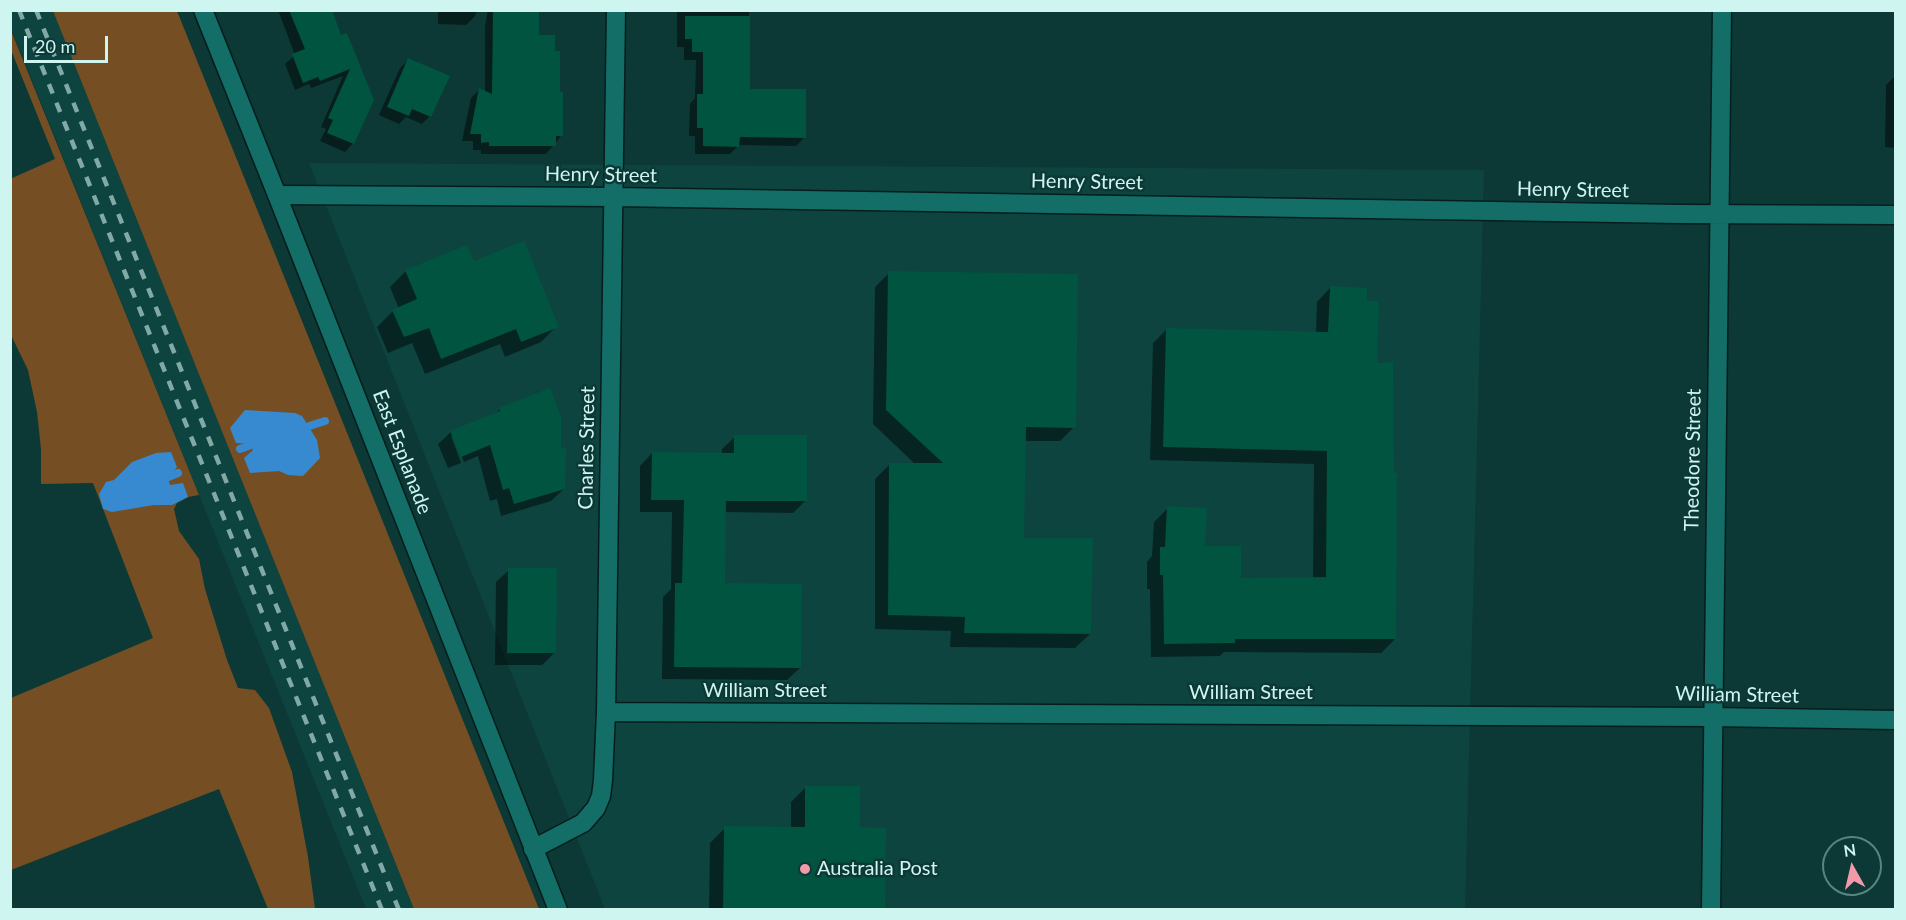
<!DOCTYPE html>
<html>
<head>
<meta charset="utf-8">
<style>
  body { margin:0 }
  #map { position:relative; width:1906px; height:920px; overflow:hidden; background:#0c3936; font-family:Lato,sans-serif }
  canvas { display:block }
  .frame { position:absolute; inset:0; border:12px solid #cff5f1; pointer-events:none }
  .north { position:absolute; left:1822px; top:836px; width:60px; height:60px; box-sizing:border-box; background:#0c3936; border:2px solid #5a8481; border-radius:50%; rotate:352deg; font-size:16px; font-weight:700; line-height:24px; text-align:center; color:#cff5f1 }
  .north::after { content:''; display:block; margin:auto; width:21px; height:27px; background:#f39aaa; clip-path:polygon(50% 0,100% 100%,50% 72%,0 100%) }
  .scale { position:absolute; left:24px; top:36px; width:84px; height:27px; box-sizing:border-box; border:3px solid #cff5f1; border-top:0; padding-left:8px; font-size:18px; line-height:21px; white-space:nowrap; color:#cff5f1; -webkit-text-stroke:4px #0c3936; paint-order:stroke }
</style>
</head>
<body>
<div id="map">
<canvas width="1906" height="920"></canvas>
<div class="frame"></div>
<div class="north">N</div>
<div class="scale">20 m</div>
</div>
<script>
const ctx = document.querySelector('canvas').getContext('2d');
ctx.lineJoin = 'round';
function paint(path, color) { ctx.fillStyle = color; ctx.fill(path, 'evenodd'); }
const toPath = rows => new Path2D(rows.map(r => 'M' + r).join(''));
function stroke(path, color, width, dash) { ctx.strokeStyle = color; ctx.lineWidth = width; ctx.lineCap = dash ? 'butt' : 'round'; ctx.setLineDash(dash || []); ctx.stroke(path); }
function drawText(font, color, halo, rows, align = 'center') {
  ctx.font = font + ' Lato,sans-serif'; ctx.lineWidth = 5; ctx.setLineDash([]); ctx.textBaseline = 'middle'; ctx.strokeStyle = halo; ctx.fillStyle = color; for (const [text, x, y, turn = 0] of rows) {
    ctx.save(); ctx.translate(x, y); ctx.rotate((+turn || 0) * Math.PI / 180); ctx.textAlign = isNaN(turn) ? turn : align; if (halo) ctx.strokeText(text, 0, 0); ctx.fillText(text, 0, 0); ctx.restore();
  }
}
paint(toPath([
  [11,11,53,11,414,909,366,909,11,28],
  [309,163,1484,170,1465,909,605,909]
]), '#0d4440');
paint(toPath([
  [53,11,177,11,539,909,414,909],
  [10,28,199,495,188,497,177,503,174,509,179,531,199,559,205,589,227,660,238,688,255,690,269,708,292,772,308,857,315,909,268,909,219,789,11,870,11,698,153,638,93,483,41,484,41,449,37,412,28,370,11,335,10,179,55,159,11,50]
]), '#754f23');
paint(toPath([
  [245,410,295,413,302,416,317,440,320,458,303,476,288,475,279,471,250,473,244,458,253,450,251,444,236,443,230,428],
  [171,452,177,467,168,479,170,485,183,483,188,497,172,505,154,505,112,512,103,509,99,494,106,482,114,480,132,462,156,453]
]), '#3789d0');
paint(toPath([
  [278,10,330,10,341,37,372,100,353,143,345,152,320,141,326,129,321,127,343,76,311,88,309,84,295,90,285,64,295,55],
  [438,10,477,10,475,16,466,25,438,24],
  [488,10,537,10,537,36,561,136,546,154,481,154,481,150,473,150,473,141,462,141,471,98,479,90,485,92,485,27],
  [677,10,749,10,748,91,805,137,796,146,739,145,730,154,695,154,695,136,689,136,690,104,695,98,696,60,684,60,684,47,677,47],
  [408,60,430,116,422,124,406,117,399,124,379,115,400,68],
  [1894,77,1896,148,1885,147,1886,85],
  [473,263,557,326,541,342,505,357,500,344,425,374,412,343,388,353,377,327,393,311,399,309,390,287,406,271],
  [889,273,1074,427,1060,441,1025,441,1022,539,1090,634,1075,648,950,647,951,631,875,629,875,479,890,464,915,464,873,424,875,287],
  [1330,288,1365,302,1375,364,1395,639,1381,653,1224,652,1220,656,1151,657,1150,589,1147,589,1147,562,1152,556,1154,522,1168,508,1204,548,1240,579,1313,578,1314,464,1150,460,1153,343,1167,329,1316,333,1317,302],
  [500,409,560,450,564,489,551,501,501,516,497,499,490,501,478,456,464,462,454,436,451,436,461,463,448,468,438,444,451,432,495,414],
  [735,437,805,501,793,513,724,512,723,585,800,668,787,680,662,679,663,597,671,589,672,512,640,512,640,466,652,453,722,454,722,449],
  [509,570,554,653,542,665,495,665,496,582],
  [806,787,858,829,885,829,884,910,709,910,710,843,725,828,791,828,791,802]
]), '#0007');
stroke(toPath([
  [300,429,325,421],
  [240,449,262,441],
  [161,480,178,473]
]), '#3789d0', 8);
paint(toPath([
  [289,10,332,10,341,35,347,33,374,100,354,144,327,133,333,120,328,118,350,69,320,81,318,77,303,83,292,54,305,49],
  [493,10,539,10,539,35,555,35,555,51,560,51,560,92,563,92,563,136,556,136,556,146,489,146,489,142,481,143,481,134,470,134,479,88,492,94],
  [685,16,750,16,750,89,806,89,806,138,740,137,739,147,703,146,703,128,697,128,697,94,703,94,703,52,692,52,692,39,685,39],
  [408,58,450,76,431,117,412,109,409,116,387,107],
  [524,241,559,327,521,342,516,329,441,359,429,328,404,337,392,310,417,299,405,270,467,245,474,261],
  [888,271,1078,274,1076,428,1026,427,1024,538,1093,538,1091,634,964,633,965,617,888,615,889,463,943,463,886,410],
  [1330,286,1367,288,1367,301,1379,301,1377,363,1393,362,1394,473,1397,473,1396,639,1235,639,1235,643,1164,644,1163,575,1160,575,1160,547,1165,547,1167,506,1207,508,1205,546,1241,546,1241,578,1326,577,1327,451,1163,447,1166,328,1328,332],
  [550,388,561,417,561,448,566,447,565,489,514,504,509,488,503,490,490,445,461,457,450,431,500,411,499,408],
  [734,435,807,435,807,501,726,501,725,583,802,584,801,668,674,667,675,583,682,583,684,500,651,500,652,452,734,453],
  [508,568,557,568,556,653,507,653],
  [805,786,860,786,860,827,886,828,885,909,723,909,724,826,805,827]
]), '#01543f');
const minor = toPath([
  [277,195,614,197,1680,214,1896,215],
  [606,712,1712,717,1896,720],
  [533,849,583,823,596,808,601,796,603,780,606,712,616,10],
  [1711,910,1722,10]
]);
const tertiary = toPath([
  [203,10,277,195,558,910]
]);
stroke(minor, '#051e1c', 21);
stroke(tertiary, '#051e1c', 21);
stroke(minor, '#136e68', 18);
stroke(tertiary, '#136e68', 18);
stroke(toPath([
  [19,10,382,910],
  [36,10,399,910]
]), '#81aaa6', 4.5, [10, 10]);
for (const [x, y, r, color] of [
  [805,869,6,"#f39aaa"]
]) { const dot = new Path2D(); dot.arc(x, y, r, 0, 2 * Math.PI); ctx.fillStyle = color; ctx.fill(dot); stroke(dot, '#0c3936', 2); }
drawText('20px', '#cff5f1', '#0c3936', [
  ["Henry Street",601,175,1],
  ["Henry Street",1087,182,1],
  ["Henry Street",1573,190,1],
  ["Charles Street",587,448,-89],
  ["East Esplanade",402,452,69],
  ["Theodore Street",1693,460,-89],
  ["William Street",765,691],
  ["William Street",1251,693],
  ["William Street",1737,695,1]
]);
drawText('20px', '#cff5f1', '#0c3936', [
  ["Australia Post",817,869]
], 'left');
</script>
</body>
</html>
